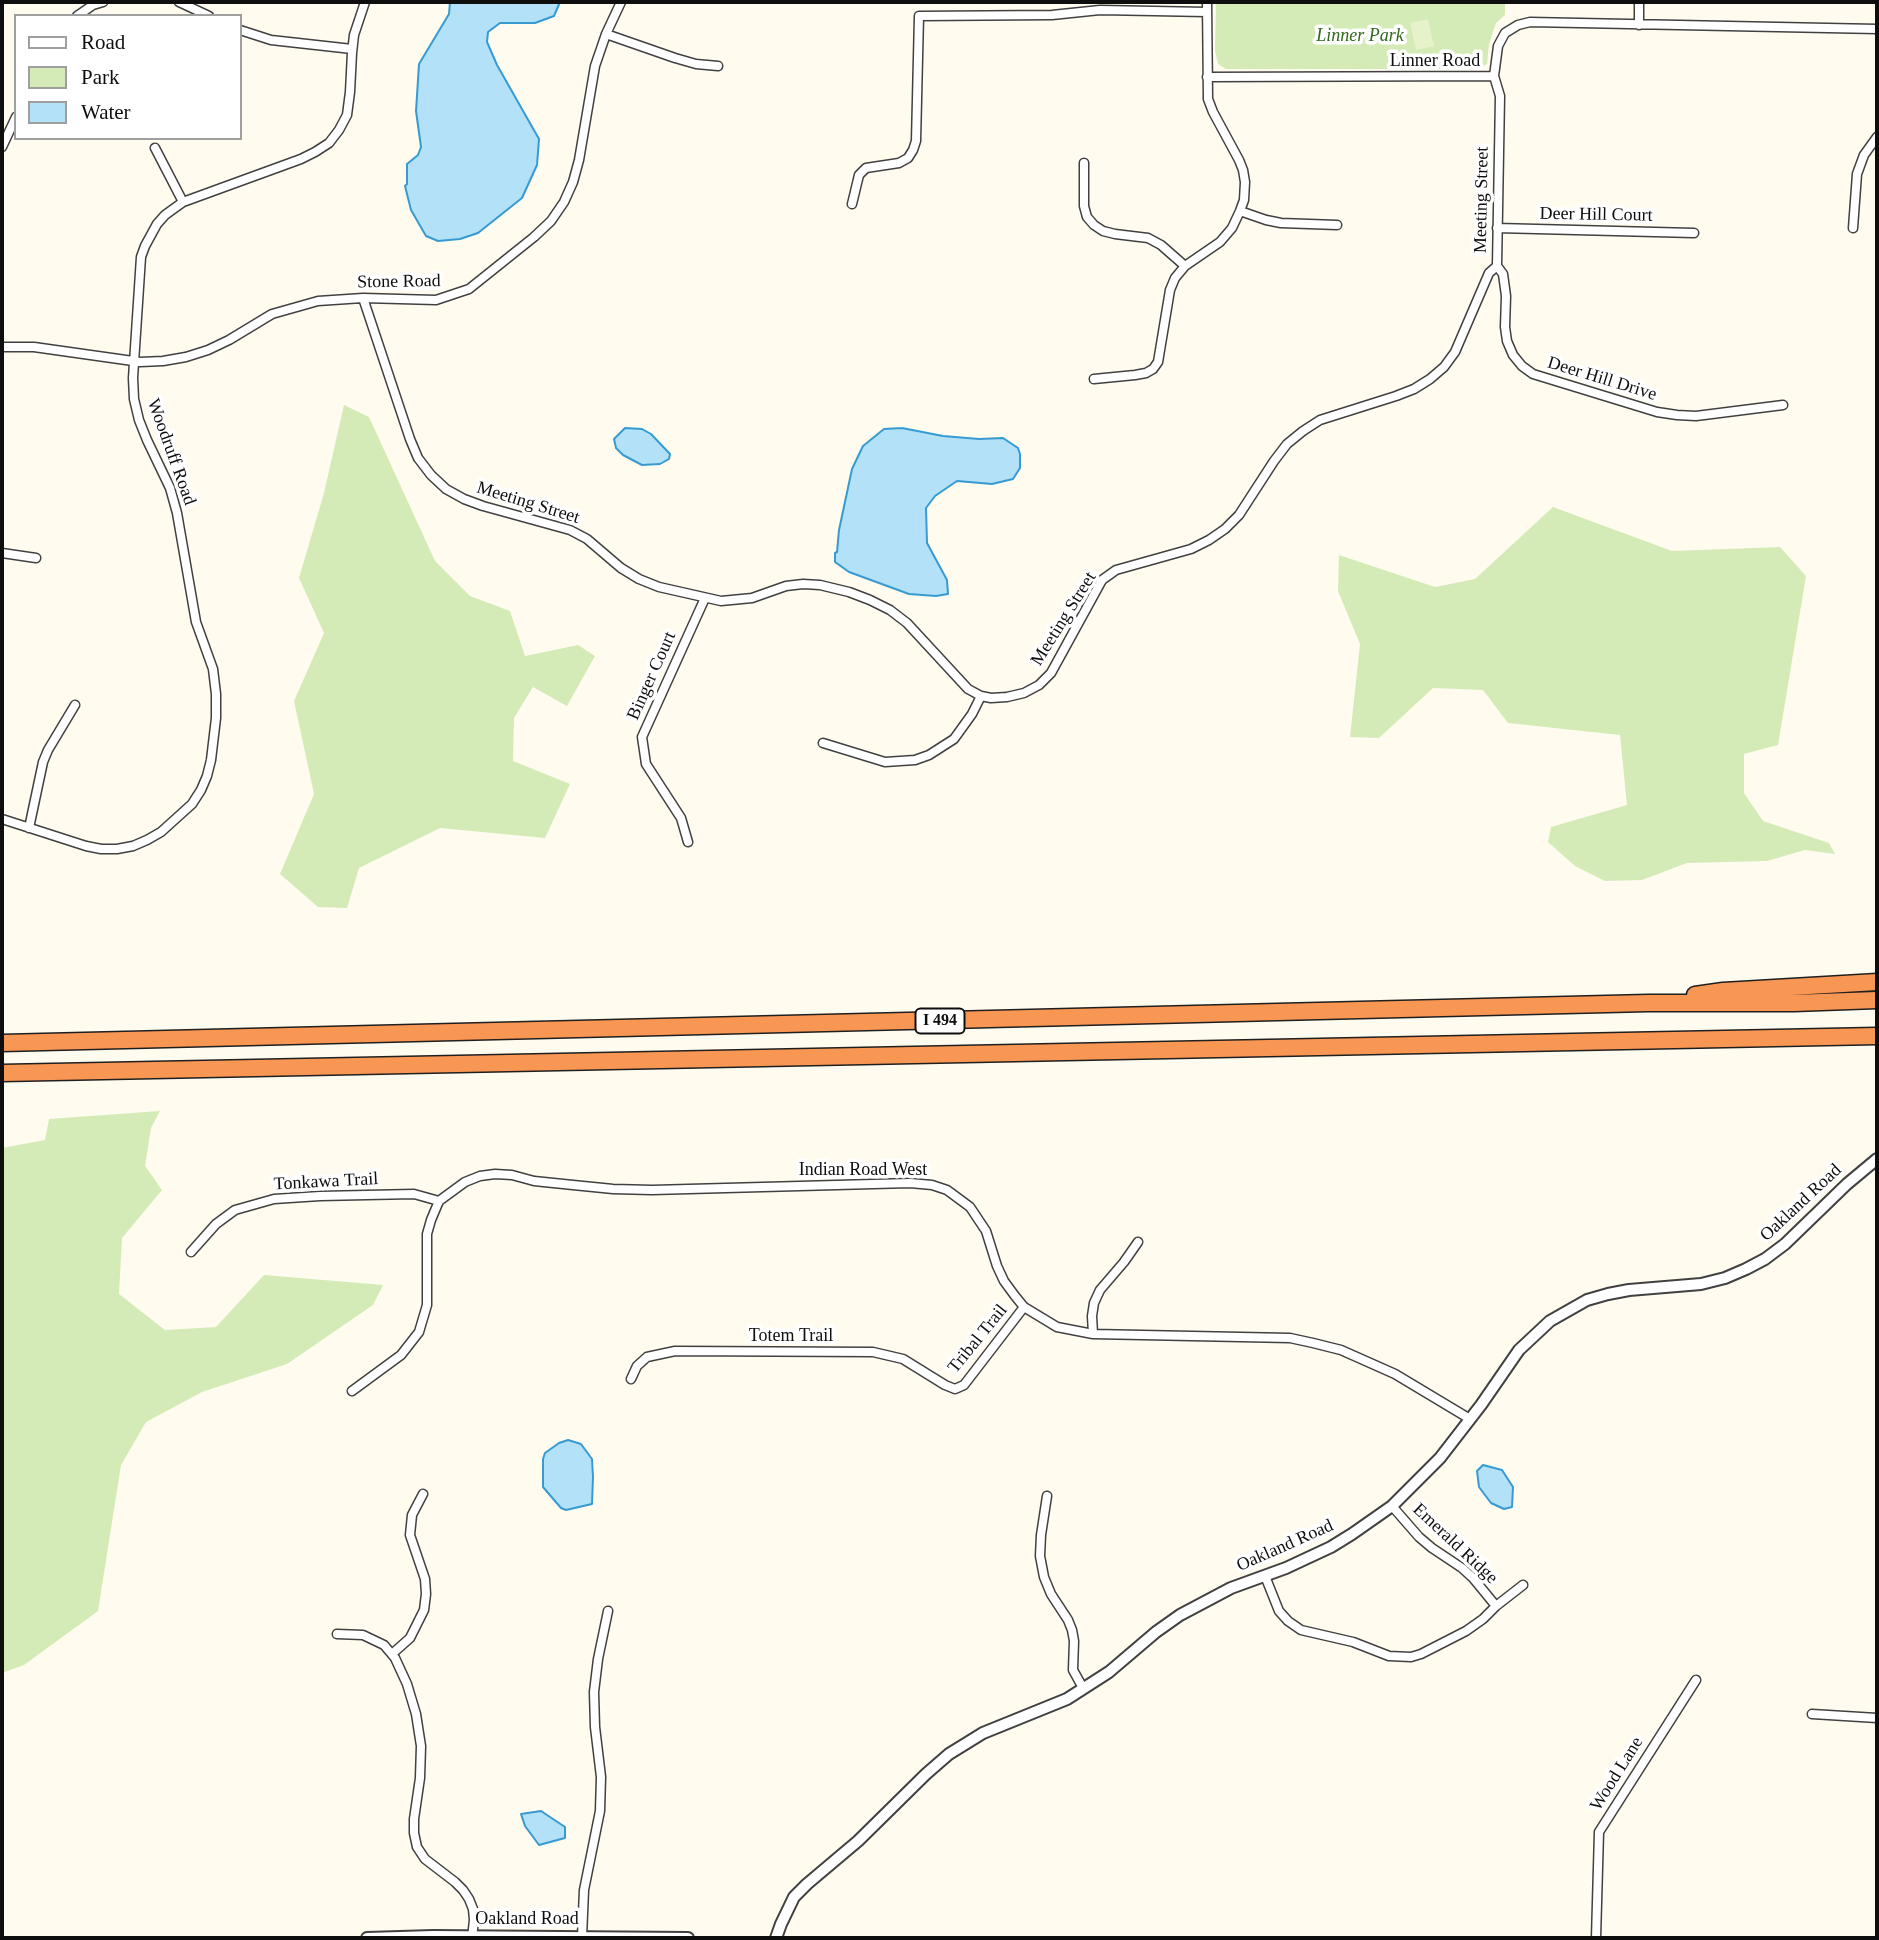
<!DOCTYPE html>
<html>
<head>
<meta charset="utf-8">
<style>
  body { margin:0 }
  #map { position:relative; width:1879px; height:1940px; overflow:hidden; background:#fffbef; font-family:"Times New Roman",serif }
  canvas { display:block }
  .frame { position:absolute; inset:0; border:4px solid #0e0e0e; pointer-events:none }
  .legend { position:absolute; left:14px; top:14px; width:228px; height:126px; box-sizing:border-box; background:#fff; border:2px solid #9f9f9f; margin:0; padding:9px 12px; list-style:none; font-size:21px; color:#0e0e0e }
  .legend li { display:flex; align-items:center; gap:14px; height:35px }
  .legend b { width:35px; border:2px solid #9f9f9f }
</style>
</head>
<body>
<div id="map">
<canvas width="1879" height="1940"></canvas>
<div class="frame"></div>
<ul class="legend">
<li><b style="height:9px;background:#fff"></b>Road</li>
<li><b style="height:19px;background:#d5ebb7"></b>Park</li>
<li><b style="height:19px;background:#b2e1f8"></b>Water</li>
</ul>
</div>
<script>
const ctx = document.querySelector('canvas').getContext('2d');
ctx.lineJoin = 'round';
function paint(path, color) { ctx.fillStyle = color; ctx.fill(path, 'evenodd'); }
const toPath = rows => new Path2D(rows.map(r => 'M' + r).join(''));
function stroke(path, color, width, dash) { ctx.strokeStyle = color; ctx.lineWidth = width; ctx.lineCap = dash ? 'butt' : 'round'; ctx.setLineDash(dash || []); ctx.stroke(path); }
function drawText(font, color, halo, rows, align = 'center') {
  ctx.font = font + ' "Times New Roman",serif'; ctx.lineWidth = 7; ctx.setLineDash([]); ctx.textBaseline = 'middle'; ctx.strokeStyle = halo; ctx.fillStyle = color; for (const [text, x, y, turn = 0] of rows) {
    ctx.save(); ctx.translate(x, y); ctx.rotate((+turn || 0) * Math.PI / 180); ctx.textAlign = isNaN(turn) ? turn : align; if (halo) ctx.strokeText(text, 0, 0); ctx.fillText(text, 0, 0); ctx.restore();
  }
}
paint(toPath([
  [1216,2,1505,2,1505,15,1496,23,1489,44,1487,64,1479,69,1226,69,1218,64,1215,51],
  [344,405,369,417,435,561,470,596,510,611,525,656,578,645,595,656,567,706,533,687,514,718,513,761,570,784,545,838,440,828,359,868,347,908,318,907,280,874,314,794,294,701,324,633,299,578,324,493],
  [1553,507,1672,551,1780,547,1806,576,1778,745,1744,754,1744,793,1763,821,1829,843,1835,854,1805,850,1767,861,1687,863,1642,880,1605,881,1575,866,1548,842,1551,827,1627,805,1620,735,1508,723,1483,690,1433,688,1379,738,1350,737,1360,644,1338,591,1339,555,1435,587,1475,579],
  [160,1111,151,1128,145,1166,162,1190,122,1238,119,1294,165,1330,216,1327,264,1275,383,1285,373,1305,287,1364,202,1392,146,1422,121,1465,98,1611,24,1665,2,1673,2,1148,45,1140,49,1119]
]), '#d5ebb7');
paint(toPath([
  [1428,19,1434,46,1416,50,1410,23]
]), '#e6f2c9');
const water = toPath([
  [450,2,560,2,554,16,535,23,500,23,488,32,487,42,497,65,539,139,537,165,522,198,478,233,460,239,438,241,426,236,411,210,405,186,407,184,407,164,418,155,421,147,416,111,419,64,449,14,450,2],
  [625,428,642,429,651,434,670,454,669,459,660,464,642,465,623,455,616,448,614,439,625,428],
  [902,428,943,436,979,439,1003,438,1018,448,1020,454,1020,468,1013,479,992,484,957,481,935,496,926,508,927,543,947,580,948,594,936,596,909,594,849,572,835,562,835,553,837,552,839,530,852,469,863,446,884,429,902,428],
  [568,1440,581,1444,592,1459,593,1477,592,1504,566,1510,561,1508,543,1487,543,1459,545,1453,559,1443,568,1440],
  [1483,1465,1502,1470,1513,1487,1512,1507,1504,1509,1491,1503,1479,1487,1477,1471,1483,1465],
  [541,1811,565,1827,565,1838,539,1845,525,1826,521,1814,541,1811]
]);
paint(water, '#b2e1f8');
stroke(water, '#379bd1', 2);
const minor = toPath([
  [179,2,209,16],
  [77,16,93,5,103,2],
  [1639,25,1639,2],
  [240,30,271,40,352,49],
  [606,34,675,58,696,64,718,66],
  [1207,77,1494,76],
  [2,147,16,117],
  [155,148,183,202],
  [1084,163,1084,206,1087,217,1094,225,1103,231,1115,234,1148,238,1161,245,1185,266],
  [852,204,859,175,866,168,899,163,908,158,913,150,916,141,919,16,1052,15,1100,10,1207,12],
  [1240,211,1266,220,1281,223,1337,225],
  [1497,228,1694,233],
  [1853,228,1857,174,1864,155,1877,137],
  [1497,266,1503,274,1506,296,1505,327,1507,341,1513,355,1522,366,1533,374,1657,412,1677,415,1696,416,1783,405],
  [363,298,410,439,418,458,431,475,446,489,464,499,483,506,570,530,587,539,621,568,639,579,659,587,721,601,752,598,786,586,803,584,820,585,849,592,870,600,890,610,907,623,968,689,981,696,991,698,1007,697,1024,693,1039,685,1051,673,1102,580,1116,570,1191,549,1209,540,1225,529,1239,515,1274,461,1287,444,1303,431,1320,420,1396,396,1414,389,1430,379,1444,367,1455,352,1489,273,1497,266,1500,96,1494,76,1498,46,1505,33,1518,25,1530,22,1877,29],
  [2,347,34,347,140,362,163,361,186,357,208,350,229,340,272,314,318,301,363,298,436,300,469,289,534,237,551,221,564,202,573,182,579,160,595,66,606,34,621,2],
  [1094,379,1135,375,1146,373,1153,369,1158,362,1170,290,1175,278,1185,266,1220,242,1232,228,1240,211,1244,200,1245,182,1243,170,1239,160,1213,112,1208,99,1207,2],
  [2,553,36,558],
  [823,743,885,762,915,760,929,755,954,739,972,714,981,696],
  [2,819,86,846,101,849,117,849,133,846,147,840,161,832,192,804,201,790,207,776,211,760,216,718,216,694,213,669,196,622,177,513,170,488,147,440,139,420,134,399,133,378,141,257,145,246,157,224,165,215,183,202,301,159,315,152,329,143,339,130,347,115,350,92,352,53,354,35,365,2],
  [29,828,43,762,48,750,75,705],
  [688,842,681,818,646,764,642,737,705,598],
  [191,1252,216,1224,235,1210,274,1199,320,1196,414,1194,439,1201],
  [1093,1334,1092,1316,1094,1303,1100,1290,1124,1262,1138,1242],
  [631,1379,637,1366,647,1357,675,1351,873,1352,903,1359,945,1385,955,1389,964,1385,1024,1307],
  [352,1391,401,1355,419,1332,427,1305,427,1234,431,1220,439,1201,465,1182,480,1176,495,1174,512,1175,534,1181,573,1185,613,1189,652,1190,910,1183,932,1185,947,1190,970,1207,986,1231,997,1266,1004,1281,1015,1296,1024,1307,1057,1327,1093,1334,1290,1338,1313,1343,1341,1350,1395,1374,1470,1419],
  [1047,1496,1041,1535,1040,1556,1044,1577,1051,1594,1068,1620,1072,1630,1074,1641,1073,1670,1083,1688],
  [1265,1576,1279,1611,1288,1621,1301,1630,1353,1642,1389,1656,1411,1657,1421,1654,1466,1631,1483,1619,1496,1606,1473,1578,1462,1568,1432,1548,1419,1537,1392,1506],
  [1496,1606,1523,1585],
  [337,1634,363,1635,384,1645,395,1658,407,1684,416,1714,421,1746,420,1778,414,1819,414,1833,417,1847,425,1859,455,1882,463,1890,469,1899,473,1909,474,1920,472,1938],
  [392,1654,410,1638,424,1610,426,1594,425,1579,410,1535,412,1515,423,1494],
  [1812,1714,1877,1718],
  [582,1937,584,1890,600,1811,601,1777,595,1727,594,1692,598,1659,608,1611],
  [1596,1938,1599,1832,1696,1680]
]);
const tertiary = toPath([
  [367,1938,433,1936,688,1938],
  [776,1938,781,1924,794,1897,807,1884,858,1841,926,1774,949,1754,983,1733,1067,1699,1109,1672,1156,1632,1180,1615,1231,1588,1286,1568,1331,1547,1352,1534,1392,1506,1440,1458,1481,1405,1519,1350,1550,1321,1587,1300,1608,1294,1629,1290,1701,1284,1725,1278,1746,1269,1765,1259,1785,1244,1847,1184,1877,1159]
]);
const motorway = toPath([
  [1695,995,1723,991,1877,982],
  [2,1043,1648,1003,1794,1003,1877,1000],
  [2,1073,1877,1036]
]);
stroke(minor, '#414141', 11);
stroke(tertiary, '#414141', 14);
stroke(motorway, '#1f1f1f', 19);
stroke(minor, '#fff', 8);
stroke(tertiary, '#fff', 10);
stroke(motorway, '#f89754', 16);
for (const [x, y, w] of [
  [940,1021,49]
]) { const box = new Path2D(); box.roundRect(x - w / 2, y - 12.5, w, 25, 5); ctx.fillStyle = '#fff'; ctx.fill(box); stroke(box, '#0e0e0e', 2); }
drawText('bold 16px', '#0e0e0e', null, [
  ["I 494",940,1021]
]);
drawText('italic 18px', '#30681c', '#fff', [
  ["Linner Park",1360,36]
]);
drawText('18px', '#0e0e0e', '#fff', [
  ["Linner Road",1435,61],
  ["Meeting Street",1482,200,-89],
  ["Deer Hill Court",1596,215,1],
  ["Stone Road",399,282,-1],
  ["Deer Hill Drive",1602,379,17],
  ["Woodruff Road",171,452,70],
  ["Meeting Street",528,503,17],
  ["Meeting Street",1064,619,-58],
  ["Binger Court",652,676,-66],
  ["Indian Road West",863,1170],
  ["Tonkawa Trail",326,1182,-3],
  ["Oakland Road",1801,1203,-43],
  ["Totem Trail",791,1336],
  ["Tribal Trail",978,1339,-51],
  ["Emerald Ridge",1455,1544,43],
  ["Oakland Road",1285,1546,-24],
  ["Wood Lane",1617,1774,-58],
  ["Oakland Road",527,1919]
]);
</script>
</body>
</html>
